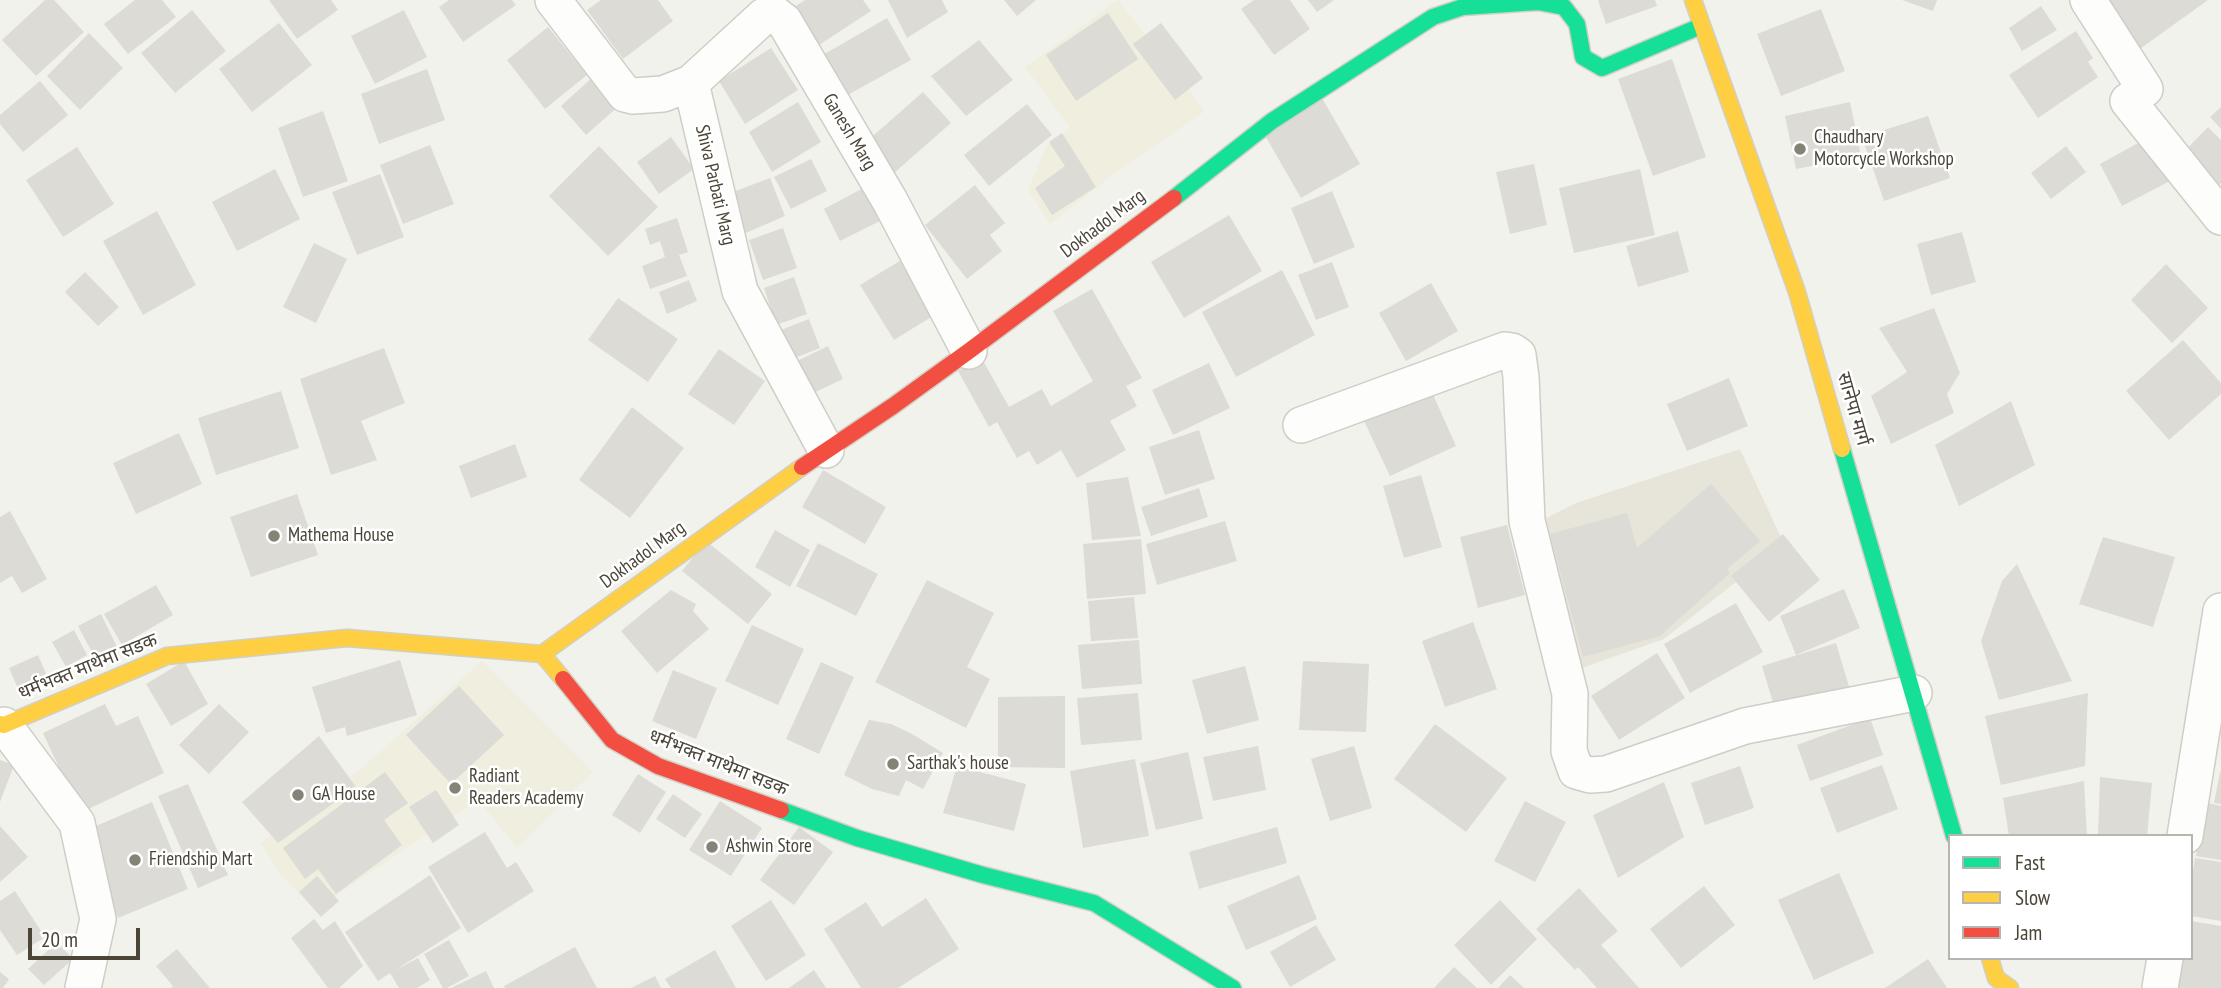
<!DOCTYPE html>
<html>
<head>
<meta charset="utf-8">
<style>
  body { margin:0 }
  #map { position:relative; width:2221px; height:988px; overflow:hidden; background:#f2f2ed; font-family:"PT Sans Narrow",sans-serif }
  canvas { display:block }
  .legend { position:absolute; left:1948px; top:834px; width:245px; height:126px; box-sizing:border-box; background:#fff; border:2px solid #b7b5af; margin:0; padding:9px 12px; list-style:none; font-size:21px; color:#4a4537 }
  .legend li { display:flex; align-items:center; gap:14px; height:35px }
  .legend b { width:35px; border:2px solid #b7b5af }
  .scale { position:absolute; left:28px; top:928px; width:112px; height:32px; box-sizing:border-box; border:4px solid #4a4537; border-top:0; padding-left:9px; font-size:21px; line-height:24px; white-space:nowrap; color:#4a4537; -webkit-text-stroke:5px #fff; paint-order:stroke }
</style>
</head>
<body>
<div id="map">
<canvas width="2221" height="988"></canvas>
<ul class="legend">
<li><b style="height:9px;background:#16e098"></b>Fast</li>
<li><b style="height:9px;background:#ffcf43"></b>Slow</li>
<li><b style="height:9px;background:#f24e42"></b>Jam</li>
</ul>
<div class="scale">20 m</div>
</div>
<script>
const ctx = document.querySelector('canvas').getContext('2d');
ctx.lineJoin = 'round';
function paint(path, color) { ctx.fillStyle = color; ctx.fill(path, 'evenodd'); }
const toPath = rows => new Path2D(rows.map(r => 'M' + r).join(''));
function stroke(path, color, width, dash) { ctx.strokeStyle = color; ctx.lineWidth = width; ctx.lineCap = dash ? 'butt' : 'round'; ctx.setLineDash(dash || []); ctx.stroke(path); }
function drawText(font, color, halo, rows, align = 'center') {
  ctx.font = font + ' "PT Sans Narrow","Noto Sans Devanagari",sans-serif'; ctx.lineWidth = 5; ctx.setLineDash([]); ctx.textBaseline = 'middle'; ctx.strokeStyle = halo; ctx.fillStyle = color; for (const [text, x, y, turn = 0] of rows) {
    ctx.save(); ctx.translate(x, y); ctx.rotate((+turn || 0) * Math.PI / 180); ctx.textAlign = isNaN(turn) ? turn : align; if (halo) ctx.strokeText(text, 0, 0); ctx.fillText(text, 0, 0); ctx.restore();
  }
}
paint(toPath([
  [1740,449,1784,544,1664,639,1556,677,1520,531,1576,503]
]), '#e7e4da');
paint(toPath([
  [1118,0,1205,111,1110,177,1050,224,1028,190,1047,145,1065,133,1070,128,1025,67],
  [482,661,593,772,517,848,478,800,315,910,280,874,261,843,363,767]
]), '#f0eedf');
paint(toPath([
  [45,0,54,0,84,32,36,76,2,40],
  [135,0,162,0,176,17,128,54,104,24],
  [269,0,331,0,338,10,297,39],
  [449,0,512,0,516,5,463,42,439,7],
  [601,0,658,0,673,21,623,59,587,10],
  [805,0,863,0,871,11,813,49,788,11],
  [888,0,942,0,948,12,907,38],
  [1004,0,1036,0,1017,16],
  [1254,0,1290,0,1310,29,1274,55,1241,9],
  [1308,0,1334,0,1317,12],
  [1598,0,1655,0,1657,6,1606,24],
  [1902,0,1937,0,1933,11],
  [2102,0,2208,0,2137,51],
  [2041,6,2057,30,2022,51,2009,28],
  [1821,9,1845,71,1781,96,1757,34],
  [192,10,226,51,175,93,141,53],
  [404,10,427,57,375,84,351,36],
  [1108,13,1138,59,1076,101,1046,55],
  [887,18,911,60,844,97,821,56],
  [279,23,312,65,252,112,219,69],
  [1161,23,1203,78,1175,100,1133,44],
  [548,27,587,75,545,109,507,60],
  [2076,31,2093,58,2088,62,2098,77,2038,118,2009,75],
  [89,33,123,68,80,110,47,76],
  [979,40,1013,80,966,116,931,76],
  [771,48,798,90,745,124,719,81],
  [1672,59,1706,157,1653,176,1618,79],
  [427,69,445,120,379,144,361,94],
  [595,75,620,105,586,135,561,106],
  [40,81,68,115,23,152,0,124,0,115],
  [923,92,951,123,894,173,866,142],
  [1322,98,1360,164,1301,198,1263,132],
  [798,102,821,142,772,172,749,132],
  [1850,102,1861,156,1796,169,1785,116],
  [1027,104,1052,135,989,186,964,155],
  [2221,107,2221,129,2210,117],
  [323,111,348,181,303,197,278,128],
  [1928,116,1950,178,1884,201,1862,137],
  [2208,127,2221,140,2221,183,2213,192,2179,157],
  [1062,133,1096,187,1052,215,1035,188,1065,166,1049,142],
  [671,137,694,169,659,194,637,162],
  [2149,137,2172,180,2122,206,2100,164],
  [430,145,454,204,403,224,380,165],
  [599,146,658,207,608,256,549,196],
  [2066,146,2086,172,2051,199,2031,173],
  [77,147,114,204,63,237,26,180],
  [811,159,827,191,791,209,774,177],
  [1534,164,1547,225,1510,234,1496,172],
  [275,169,300,219,237,251,212,202],
  [1640,169,1655,235,1574,253,1559,188],
  [380,174,404,237,357,255,332,192],
  [770,178,785,216,732,239,725,195],
  [869,185,886,218,840,241,824,209],
  [975,185,1005,223,990,235,1002,251,967,279,925,225],
  [1332,191,1355,247,1314,264,1291,208],
  [157,211,196,285,143,315,103,241],
  [1229,215,1262,271,1184,318,1151,262],
  [677,218,688,252,679,255,687,276,650,289,642,266,665,257,660,241,650,245,645,229],
  [783,228,797,268,763,280,749,240],
  [1678,231,1689,272,1638,287,1626,246],
  [1962,232,1976,282,1931,295,1917,244],
  [314,243,347,259,316,323,283,307],
  [908,256,941,311,894,340,860,285],
  [1332,262,1349,307,1316,320,1298,275],
  [2166,264,2208,308,2172,343,2131,300],
  [1282,270,1315,335,1236,377,1202,312],
  [85,272,119,307,98,326,65,292],
  [794,277,807,314,776,325,764,288],
  [689,280,697,301,667,314,659,292],
  [1431,283,1458,331,1406,361,1379,313],
  [1092,289,1142,378,1126,386,1137,406,1110,421,1126,450,1077,478,1061,450,1037,465,1029,451,1017,458,997,422,989,427,958,371,981,357,1009,407,1042,389,1051,406,1093,381,1053,311],
  [618,298,678,339,648,382,588,340],
  [1934,308,1960,373,1947,394,1954,413,1891,444,1871,396,1907,372,1879,328],
  [809,319,820,348,787,361,776,332],
  [2183,340,2221,383,2221,394,2169,440,2126,391],
  [828,346,843,379,807,396,791,364],
  [384,348,405,403,361,421,377,460,331,475,300,379],
  [719,349,765,381,734,425,688,394],
  [1209,363,1230,408,1173,435,1152,390],
  [1729,378,1748,426,1687,451,1667,404],
  [1431,390,1456,446,1390,476,1364,421],
  [281,391,299,448,216,475,198,418],
  [2011,401,2035,465,1959,506,1935,445],
  [632,407,684,448,630,518,579,480],
  [1199,430,1215,479,1165,495,1149,447],
  [179,433,202,484,136,514,113,463],
  [515,444,527,477,471,498,459,466],
  [823,470,886,507,865,544,802,507],
  [1421,475,1442,547,1404,558,1383,486],
  [1128,477,1141,536,1092,540,1086,483],
  [1711,484,1760,541,1727,569,1730,573,1660,636,1583,657,1550,534,1627,513,1637,548],
  [1199,488,1208,517,1151,536,1141,507],
  [297,494,318,555,251,577,230,517],
  [10,511,47,579,22,593,12,576,0,583,0,517],
  [1225,521,1237,561,1157,585,1146,544],
  [1507,525,1525,595,1478,608,1460,537],
  [775,530,810,550,790,587,755,567],
  [1783,534,1820,580,1769,622,1731,576],
  [2103,537,2175,557,2153,627,2079,604],
  [1141,539,1146,594,1087,599,1083,544],
  [706,541,772,594,748,624,682,571],
  [818,543,878,574,856,616,796,586],
  [2017,564,2072,681,1999,700,1981,641,2002,581],
  [927,580,994,613,967,667,990,679,966,728,875,682],
  [156,585,173,615,122,645,104,614],
  [1844,589,1860,628,1796,655,1780,616],
  [671,590,696,604,693,611,709,629,657,673,621,631],
  [1134,597,1138,638,1091,641,1088,601],
  [1736,603,1763,652,1690,693,1664,644],
  [101,614,117,647,95,658,78,626],
  [1473,622,1497,689,1445,707,1422,641],
  [752,625,804,649,778,705,725,681],
  [74,630,87,655,66,667,52,642],
  [1139,640,1142,684,1082,689,1078,645],
  [1836,643,1851,693,1777,716,1762,666],
  [1657,653,1685,698,1619,740,1591,696],
  [38,655,48,678,19,691,9,668],
  [400,660,417,715,347,736,345,727,326,733,312,687],
  [184,661,208,704,171,726,146,684],
  [1303,661,1369,664,1366,732,1299,730],
  [821,662,854,677,819,754,786,739],
  [1245,666,1259,720,1207,734,1192,680],
  [673,670,717,688,696,739,652,721],
  [459,686,504,735,451,784,406,735],
  [1138,693,1142,740,1081,745,1077,698],
  [2088,693,2085,766,2001,785,1985,716],
  [1065,696,1065,768,998,767,998,697],
  [105,704,116,726,138,716,164,773,80,813,43,733],
  [219,704,249,732,209,774,179,745],
  [1870,718,1883,755,1810,781,1797,745],
  [869,720,891,724,912,734,943,753,923,789,906,780,899,796,872,789,844,775],
  [1435,724,1507,778,1466,832,1394,779],
  [319,736,356,787,278,843,242,802],
  [1258,746,1266,790,1213,801,1203,757],
  [1354,746,1372,808,1330,821,1311,759],
  [1188,752,1203,819,1156,830,1140,763],
  [1135,759,1149,836,1083,848,1070,771],
  [0,760,14,765,0,802],
  [1882,765,1898,809,1837,833,1820,788],
  [957,766,1026,784,1014,831,943,813],
  [1740,766,1754,808,1705,825,1691,783],
  [385,772,408,803,384,820,402,845,336,894,318,869,305,879,283,848],
  [2220,772,2221,772,2221,804,2214,803],
  [638,774,666,792,640,833,612,815],
  [2100,777,2152,783,2147,836,2098,836],
  [2084,781,2087,836,2009,836,2003,798],
  [1664,782,1684,837,1618,878,1593,815],
  [188,784,228,875,198,888,158,796],
  [436,790,459,825,433,843,409,807],
  [673,794,702,814,685,838,656,819],
  [720,801,762,828,731,876,689,850],
  [1525,801,1566,822,1535,882,1494,861],
  [152,802,188,889,118,918,82,832],
  [2204,802,2221,806,2221,860,2196,856],
  [0,826,28,857,0,882],
  [799,827,833,852,794,905,760,880],
  [1277,827,1287,863,1199,889,1189,852],
  [485,832,507,868,516,862,534,891,468,933,428,867],
  [2195,858,2221,862,2221,921,2191,916,2191,884],
  [1839,873,1874,953,1814,980,1778,900],
  [430,875,461,928,394,971,418,958,430,980,417,988,399,988,390,973,378,981,345,932],
  [1299,875,1317,919,1246,950,1227,906],
  [317,876,339,901,321,917,299,892],
  [1704,886,1735,925,1681,968,1650,929],
  [1579,888,1618,931,1601,945,1639,988,1597,988,1578,967,1575,970,1536,929],
  [15,891,45,937,17,955,0,930,0,901],
  [926,898,959,949,898,988,861,988,824,929,866,902,882,927],
  [771,900,806,955,766,981,731,926],
  [1500,900,1537,939,1491,985,1454,945],
  [314,919,323,930,335,921,363,966,339,988,328,988,291,938],
  [2191,921,2221,926,2221,988,2167,988,2172,958,2191,958],
  [1316,925,1336,960,1290,987,1270,952],
  [449,940,469,976,447,988,443,988,424,954],
  [57,942,73,959,44,985,28,969],
  [575,947,597,988,505,988,504,986],
  [177,949,210,988,171,988,173,986,156,966],
  [715,950,736,988,671,988,665,979],
  [1928,959,1947,988,1885,988],
  [1454,967,1477,988,1434,988],
  [814,970,826,988,789,988],
  [486,971,494,988,451,988],
  [0,972,9,979,3,988,0,988],
  [1510,975,1524,988,1498,988],
  [655,976,661,988,631,988]
]), '#dcdbd5');
const street = toPath([
  [553,0,625,94,633,96,663,94,691,83,740,291,826,450],
  [2088,0,2145,89,2128,101,2221,217],
  [691,83,764,16,775,14,784,21,890,201,969,351],
  [1301,425,1505,350,1512,351,1518,355,1521,377,1527,521,1570,694,1569,751,1576,771,1590,775,1606,774,1745,726,1914,693],
  [4,725,77,823,98,919,83,988],
  [2185,836,2221,611],
  [2160,988,2165,958]
]);
const fast = toPath([
  [1174,198,1272,121,1433,17,1463,7,1538,2,1564,7,1577,24,1583,57,1602,68,1701,26],
  [1842,449,1954,836],
  [781,810,857,838,983,875,1094,903,1233,988]
]);
const slow = toPath([
  [1693,0,1797,292,1842,449],
  [542,654,802,467],
  [0,724,4,725,167,656,347,638,542,654,563,679],
  [1990,958,1996,978,2010,988]
]);
const jam = toPath([
  [802,467,893,406,969,351,1174,198],
  [563,679,612,740,658,766,781,810]
]);
stroke(street, '#cecdc7', 38);
stroke(fast, '#d2d0c4', 19);
stroke(slow, '#d2d0c4', 19);
stroke(jam, '#d2d0c4', 19);
stroke(street, '#fdfdfc', 35);
stroke(fast, '#16e098', 16);
stroke(slow, '#ffcf43', 16);
stroke(jam, '#f24e42', 16);
for (const [x, y, r, color] of [
  [1800,149,7,"#858277"],
  [274,536,7,"#858277"],
  [893,764,7,"#858277"],
  [455,788,7,"#858277"],
  [298,795,7,"#858277"],
  [712,847,7,"#858277"],
  [135,860,7,"#858277"]
]) { const dot = new Path2D(); dot.arc(x, y, r, 0, 2 * Math.PI); ctx.fillStyle = color; ctx.fill(dot); stroke(dot, '#fff', 2.5); }
drawText('19px', '#4a4537', '#fff', [
  ["Ganesh Marg",849,132,59],
  ["Shiva Parbati Marg",715,185,77],
  ["Dokhadol Marg",1103,224,-37],
  ["सानेपा मार्ग",1853,409,74],
  ["Dokhadol Marg",643,555,-36],
  ["धर्मभक्त माथेमा सडक",88,667,-22],
  ["धर्मभक्त माथेमा सडक",718,763,22]
]);
drawText('19px', '#4a4537', '#fff', [
  ["Chaudhary",1814,138],
  ["Motorcycle Workshop",1814,160],
  ["Mathema House",288,536],
  ["Sarthak's house",907,764],
  ["Radiant",469,777],
  ["Readers Academy",469,799],
  ["GA House",312,795],
  ["Ashwin Store",726,847],
  ["Friendship Mart",149,860]
], 'left');
</script>
</body>
</html>
